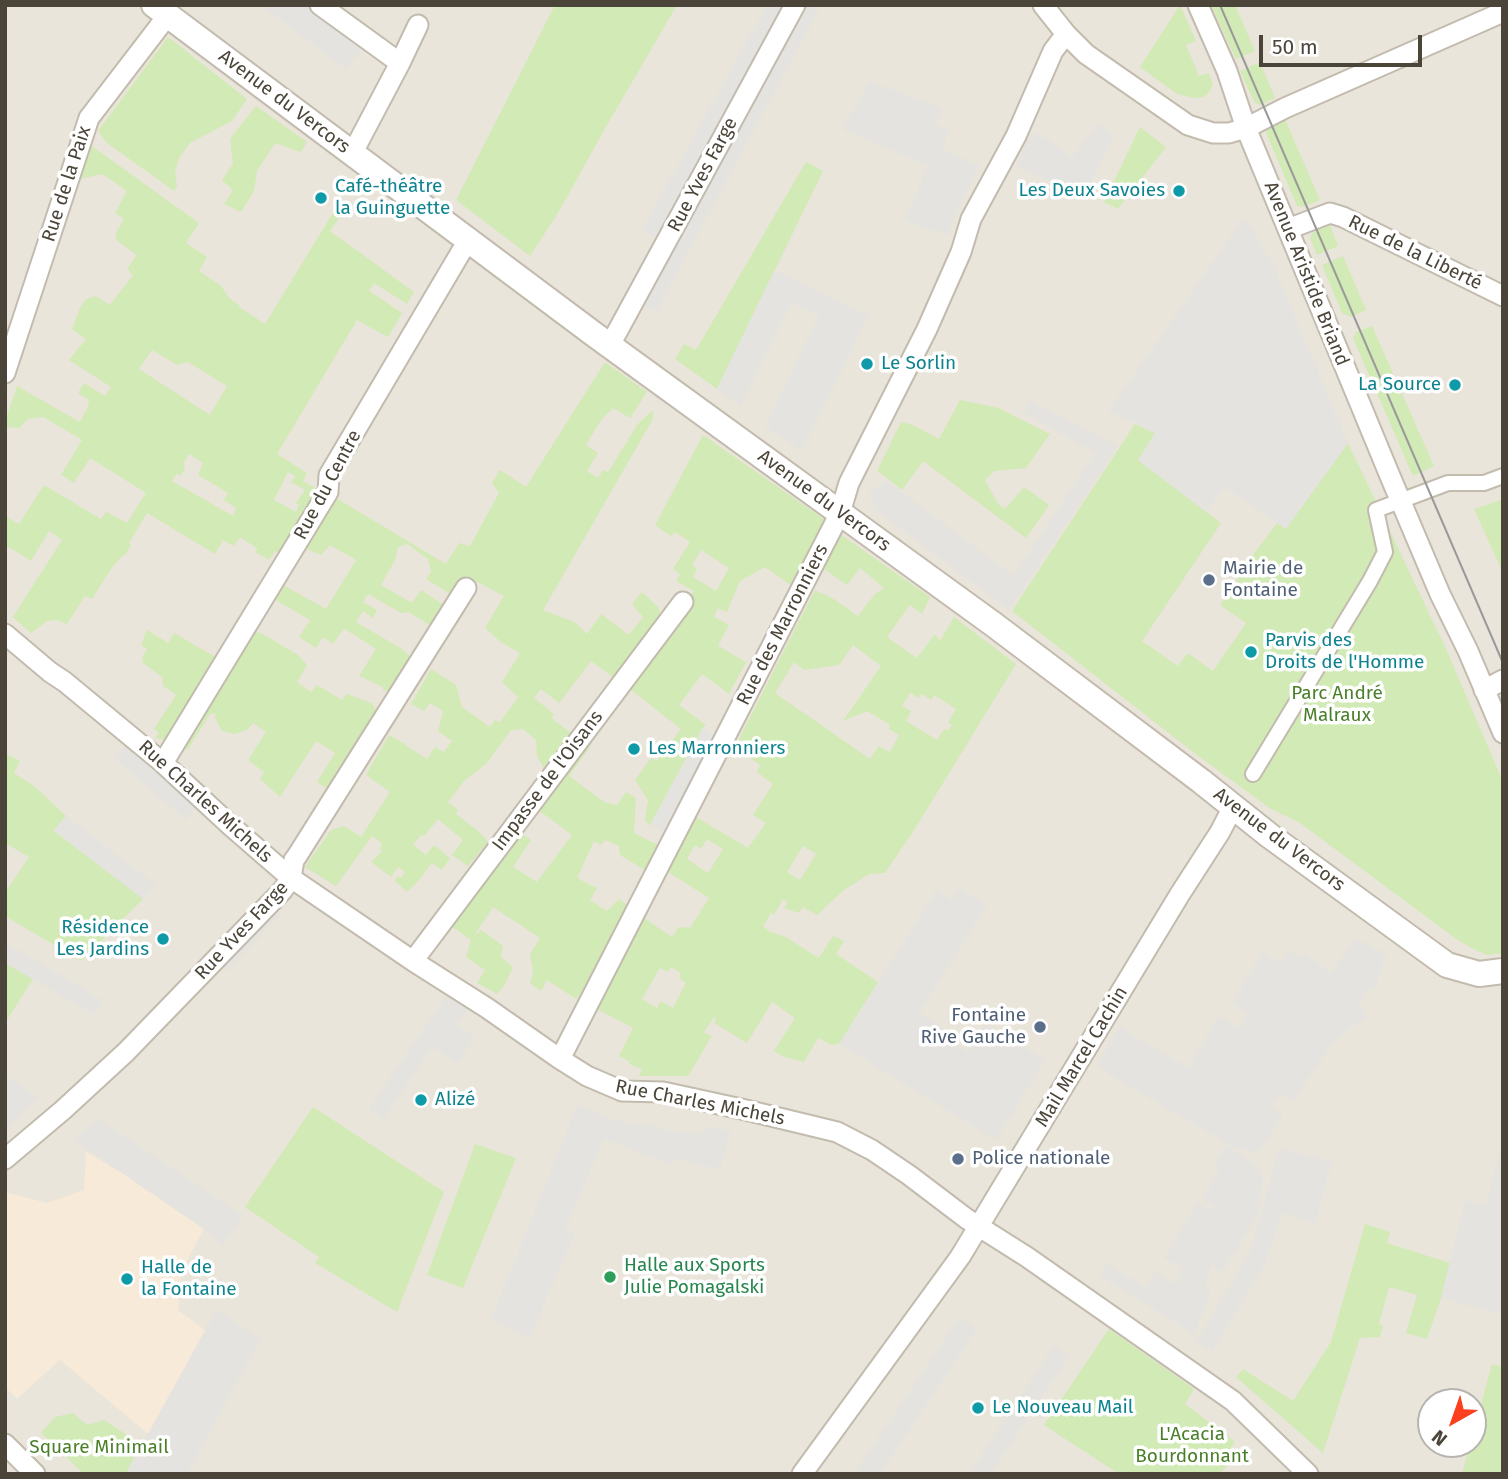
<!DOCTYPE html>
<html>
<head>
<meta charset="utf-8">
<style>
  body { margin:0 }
  #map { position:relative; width:1508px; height:1479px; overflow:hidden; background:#f6f3ec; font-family:"Fira Sans",sans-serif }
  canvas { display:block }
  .frame { position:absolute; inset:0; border:7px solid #4b4439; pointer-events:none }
  .north { position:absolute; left:1417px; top:1388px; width:70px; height:70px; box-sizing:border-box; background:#fff; border:2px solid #b7b4b0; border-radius:50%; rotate:220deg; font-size:19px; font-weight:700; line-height:28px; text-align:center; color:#4b4439 }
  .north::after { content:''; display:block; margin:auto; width:24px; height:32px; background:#fc3f1d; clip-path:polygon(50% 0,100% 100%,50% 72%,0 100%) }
  .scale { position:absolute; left:1259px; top:35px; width:163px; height:32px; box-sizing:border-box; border:4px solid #4b4439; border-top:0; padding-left:9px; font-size:21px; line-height:24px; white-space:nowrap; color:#4b4439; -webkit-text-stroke:5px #fff; paint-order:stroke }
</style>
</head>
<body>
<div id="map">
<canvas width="1508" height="1479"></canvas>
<div class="frame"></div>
<div class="north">N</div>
<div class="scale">50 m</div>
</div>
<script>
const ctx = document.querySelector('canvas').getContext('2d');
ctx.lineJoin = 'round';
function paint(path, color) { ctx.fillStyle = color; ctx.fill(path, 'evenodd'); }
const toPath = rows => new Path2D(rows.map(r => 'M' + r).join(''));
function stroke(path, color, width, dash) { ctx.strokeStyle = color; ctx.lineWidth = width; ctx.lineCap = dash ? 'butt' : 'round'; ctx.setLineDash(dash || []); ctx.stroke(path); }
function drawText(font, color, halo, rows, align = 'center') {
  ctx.font = font + ' "Fira Sans",sans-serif'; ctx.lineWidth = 7; ctx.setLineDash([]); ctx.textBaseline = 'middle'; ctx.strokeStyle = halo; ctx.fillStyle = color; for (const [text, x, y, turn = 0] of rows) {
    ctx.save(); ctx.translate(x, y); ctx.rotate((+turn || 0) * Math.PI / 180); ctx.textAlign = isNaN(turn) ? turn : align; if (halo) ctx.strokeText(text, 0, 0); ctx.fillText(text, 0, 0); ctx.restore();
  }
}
paint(toPath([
  [5,5,1503,5,1503,1474,5,1474],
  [1431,1402,1473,1402,1473,1444,1431,1444]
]), '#eae5da');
paint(toPath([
  [86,1152,122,1173,204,1229,181,1272,178,1310,205,1330,148,1434,60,1360,17,1399,5,1387,5,1192,47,1203,84,1190]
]), '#f7ead8');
paint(toPath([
  [555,5,677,5,603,132,558,213,530,256,456,200],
  [1180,5,1196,41,1186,45,1199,76,1209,73,1213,85,1208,94,1203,97,1194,98,1177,94,1140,67],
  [1211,5,1235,5,1255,51,1236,59],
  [168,37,247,99,232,121,190,143,179,158,175,172,177,186,174,191,107,143,98,131],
  [1260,62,1275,98,1260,105,1255,103,1240,71],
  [256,106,307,142,301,152,275,143,257,171,254,191,241,212,224,204,233,190,222,180,233,164,230,139],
  [1284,117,1320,200,1303,207,1297,206,1265,130,1268,124],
  [1140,127,1166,147,1118,209,1104,202],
  [89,144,199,223,186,243,207,257,199,271,221,286,230,299,239,305,239,307,265,324,339,203,346,208,330,231,414,292,407,304,374,283,369,291,402,313,388,337,357,320,277,454,307,473,303,481,321,491,282,555,275,551,269,560,255,552,258,549,240,537,234,546,223,540,215,554,147,513,129,543,131,545,126,554,121,557,111,569,92,599,85,596,67,624,56,620,47,621,31,633,13,617,62,540,49,531,31,561,5,545,5,516,19,524,44,485,101,519,106,512,127,523,146,493,90,458,74,483,61,475,82,440,43,417,28,419,19,428,5,427,5,422,17,386,80,422,88,407,89,400,78,393,84,383,105,396,111,387,69,360,86,339,72,329,80,308,85,300,96,296,110,305,133,275,127,269,137,255,116,240,116,233,124,219,115,213,127,191,102,174,80,179],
  [152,350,177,365,188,362,227,386,210,415,139,369],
  [189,454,203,463,198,475,228,493,224,500,236,508,233,516,172,481,176,474,181,476,185,468,184,462],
  [288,472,295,476,291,482,305,490,296,503,299,505,296,512,274,500],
  [806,162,823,171,717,389,675,359,684,344,696,350],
  [1330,225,1338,246,1317,255,1310,238,1312,233],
  [1343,256,1366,310,1351,317,1342,313,1322,265],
  [1372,326,1434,466,1413,476,1353,338,1356,332],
  [605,362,647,392,630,418,613,408,601,420,586,445,598,453,587,471,598,478,603,470,608,472,638,424,653,410,653,419,543,610,574,622,587,634,601,614,629,635,643,617,632,604,642,592,658,607,664,621,617,680,591,661,559,703,541,689,534,698,554,714,551,718,575,736,545,770,537,756,536,740,523,729,511,730,487,763,463,782,448,802,458,810,456,814,478,831,488,842,468,866,452,855,463,840,438,819,424,836,421,835,413,845,426,855,434,845,450,858,442,870,432,863,420,879,407,892,394,880,398,876,401,878,405,872,398,867,391,877,371,862,382,851,380,849,382,843,372,836,336,886,305,867,331,830,344,826,361,837,390,792,366,775,389,735,405,744,405,745,427,759,435,747,444,752,452,741,438,731,443,711,430,703,424,711,411,704,431,669,456,685,462,707,490,727,495,720,500,722,518,697,502,682,520,653,502,643,485,628,504,596,466,576,452,595,426,579,431,572,428,559,407,544,398,547,395,560,381,585,412,603,421,590,445,606,433,627,408,612,401,613,368,594,363,602,377,610,373,618,363,611,356,622,402,649,413,659,392,692,383,690,383,687,359,676,376,649,345,629,341,632,333,644,323,637,316,648,299,637,310,620,274,599,283,585,326,609,356,560,330,545,321,555,305,548,336,498,446,564,459,543,470,546,499,493,492,483,500,470,526,487],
  [960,400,999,408,1050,434,1026,468,994,471,985,480,998,504,1005,509,1024,487,1049,505,1026,538,923,461,902,490,877,471,901,422,913,425,939,439],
  [1135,424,1155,433,1138,460,1221,523,1142,641,1178,666,1188,653,1213,671,1246,623,1220,605,1253,555,1277,523,1286,528,1348,443,1447,651,1503,782,1503,953,1488,955,1477,951,1459,941,1300,823,1271,809,1197,755,1012,611],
  [703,435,828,522,795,588,765,567,740,581,727,612,718,608,714,617,729,625,718,646,746,662,729,694,702,674,679,705,706,725,702,729,650,825,645,820,648,800,635,780,651,758,657,761,681,729,625,685,694,591,676,581,680,574,673,569,690,542,675,532,671,536,655,525],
  [701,550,729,568,716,591,693,577,697,569,692,565],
  [1503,499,1503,573,1474,509],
  [840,534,930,597,922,614,910,605,887,637,917,658,935,634,940,641,954,617,1016,664,916,827,885,873,869,874,844,890,817,915,803,907,799,913,784,908,788,902,783,899,774,915,771,913,763,926,770,932,784,936,819,958,833,936,844,941,836,954,878,982,839,1044,831,1045,818,1038,804,1062,784,1057,774,1051,795,1018,772,1002,747,1043,714,1023,716,1019,714,1017,704,1032,710,1036,713,1034,688,1076,639,1076,642,1069,629,1064,630,1062,619,1056,633,1028,597,1009,644,918,672,937,679,927,690,928,709,898,668,872,696,817,748,848,766,823,753,815,773,784,757,772,760,765,735,747,815,590,834,599,858,616,874,595,884,588,860,568,847,585,824,569],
  [853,645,881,666,843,721,867,711,890,725,889,729,899,735,890,752,879,746,870,759,775,693,794,662,804,670,839,665],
  [910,693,919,698,922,694,931,700,934,695,956,709,948,722,952,725,948,731,944,729,937,740,906,721,911,711,902,706],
  [707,839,723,849,708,873,687,859,695,845,701,849],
  [803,846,816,854,800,880,787,872],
  [671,967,681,973,679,978,686,983,673,1008,661,1001,657,1008,642,999,660,968,668,972],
  [147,630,168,643,174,633,217,658,168,741,155,738,159,733,154,729,176,695,163,686,162,677,143,663,142,658,147,649,141,645],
  [252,631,261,633,298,655,307,665,297,682,311,692,317,685,342,700,347,694,371,703,380,715,330,790,317,782,335,753,316,741,280,797,260,779,264,772,248,760,266,732,253,723,248,729,235,734,222,731,215,718,216,714,210,714,189,748,186,750,181,745],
  [588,744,591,746,569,776,604,802,617,805,626,792,636,798,634,833,658,845,645,870,620,855,619,846,605,840,601,845,594,841,577,878,597,888,590,900,607,911,619,899,628,906,583,990,576,999,547,980,541,991,530,983,533,973,530,954,540,938,493,907,474,936,481,930,503,946,501,957,513,967,505,984,497,994,477,983,485,970,466,957,471,940,448,924,516,830,531,840,513,867,537,882,572,835,537,809],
  [5,753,20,761,14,773,34,786,66,816,54,831,143,899,81,961,5,916,5,893,29,857,5,843],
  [5,963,33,979,5,1023],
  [313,1107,444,1192,397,1312,315,1263,319,1257,245,1207],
  [475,1144,516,1158,463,1288,427,1275],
  [1365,1224,1390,1232,1387,1243,1450,1263,1441,1298,1427,1339,1406,1333,1417,1295,1389,1287,1379,1324,1383,1326,1380,1337,1360,1338,1323,1453,1236,1377,1243,1369,1293,1401,1331,1342],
  [1109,1329,1194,1389,1185,1404,1235,1442,1225,1455,1232,1460,1220,1474,1119,1474,1044,1425],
  [1492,1364,1503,1367,1503,1474,1462,1474,1470,1444,1473,1444,1473,1433],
  [73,1413,87,1425,104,1420,141,1444,126,1474,84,1474,41,1433,55,1417]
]), '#d2eab5');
paint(toPath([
  [261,5,304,5,364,47,346,69],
  [767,5,785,5,655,238,642,230],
  [804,5,821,5,656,312,642,305],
  [870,81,942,108,935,124,949,130,942,149,979,165,947,235,904,221,928,166,842,129],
  [1098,124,1114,136,1083,197,1016,166,1031,133,1046,138,1072,157],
  [1243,219,1253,230,1273,265,1348,443,1286,529,1225,487,1206,512,1138,460,1155,433,1109,411],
  [774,271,781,273,868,316,802,451,765,426,819,316,792,303,741,406,717,389],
  [1031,401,1118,446,1009,610,875,509,870,491,887,481,1014,576,1095,453,1024,413],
  [702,729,716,737,665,832,650,825],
  [126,745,197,807,186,820,114,758],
  [66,816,156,885,143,899,54,830],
  [959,888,987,905,919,1013,947,1031,944,1038,967,1052,985,1024,1045,1060,996,1140,839,1044,937,890,951,900],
  [276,910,281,914,227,971,222,967],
  [1356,938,1386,954,1375,989,1367,990,1359,1004,1367,1018,1346,1031,1331,1045,1293,1101,1280,1094,1271,1107,1283,1115,1258,1153,1233,1147,1112,1076,1098,1064,1119,1027,1189,1068,1218,1016,1239,1028,1248,1013,1232,1004,1262,952,1282,963,1289,951,1300,957,1304,952,1331,973],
  [5,942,102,1000,95,1015,5,963],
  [448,994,469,1007,457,1024,474,1037,459,1063,433,1048,425,1057,383,1120,369,1109],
  [5,1076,38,1097,5,1128],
  [578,1104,611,1119,635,1124,657,1126,663,1130,700,1134,706,1128,731,1130,720,1170,677,1158,670,1164,604,1139,565,1228,575,1233,529,1338,491,1319],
  [98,1119,243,1216,223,1245,204,1229,74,1140],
  [1503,1140,1503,1315,1441,1298,1465,1200,1486,1206],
  [1227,1145,1252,1162,1263,1179,1258,1215,1222,1272,1212,1264,1205,1284,1211,1292,1194,1334,1100,1276,1106,1263,1145,1287,1155,1271,1174,1284,1183,1268,1164,1258,1198,1202,1210,1211,1215,1206,1203,1199,1220,1168,1215,1162],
  [1279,1148,1332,1161,1315,1224,1282,1213,1265,1264,1212,1352,1196,1342,1250,1252],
  [217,1310,260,1339,187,1474,126,1474,141,1444,148,1434],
  [960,1317,977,1329,880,1474,854,1474],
  [1054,1346,1069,1356,990,1474,969,1474]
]), '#e5e3e0');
const pedestrian = toPath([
  [1253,774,1370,581,1385,552,1376,510,1448,483,1484,483,1503,476]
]);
const minor = toPath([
  [320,5,400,63,352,154],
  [1043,5,1066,34,1086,54,1188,125,1213,133,1229,133,1246,128,1285,108,1503,12],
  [1198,5,1227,71,1246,128,1390,476,1440,594,1468,651,1503,733],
  [400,63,418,25],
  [1288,229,1330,213,1343,217,1503,296],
  [610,345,795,5],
  [5,373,89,118,168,15],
  [5,634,50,672,65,682,163,763,231,826,291,878,413,961,487,1008,560,1059,587,1076,622,1091,663,1092,746,1110,837,1132,872,1150,909,1175,967,1219,1027,1257,1233,1401,1308,1474],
  [1484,690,1503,680],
  [163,763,328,492,329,475,461,252,469,241],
  [413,961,683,602],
  [560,1059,840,513,849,483,927,329,961,252,971,219,1016,136,1053,51,1066,34],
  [5,1159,63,1110,126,1052,282,891,291,878,294,860,297,856,466,588],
  [5,1444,35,1474],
  [802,1474,960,1257,1180,894,1220,832,1233,807]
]);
const tertiary = toPath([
  [154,5,595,335,993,624,1201,781,1270,836,1447,965,1479,974,1503,971]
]);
stroke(pedestrian, '#c2bbae', 18);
stroke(minor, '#c2bbae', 23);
stroke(tertiary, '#c2bbae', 28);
stroke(pedestrian, '#fff', 14);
stroke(minor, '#fff', 19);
stroke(tertiary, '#fff', 24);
stroke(toPath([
  [1220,5,1503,663]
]), '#9a9a9a', 2);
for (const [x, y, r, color] of [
  [1179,191,7,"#0f9aa8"],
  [321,198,7,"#0f9aa8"],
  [867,364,7,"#0f9aa8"],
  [1455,385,7,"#0f9aa8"],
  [1209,580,7,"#5c6f8a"],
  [1251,652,7,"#0f9aa8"],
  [634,749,7,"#0f9aa8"],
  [163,939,7,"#0f9aa8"],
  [1040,1027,7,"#5c6f8a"],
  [421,1100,7,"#0f9aa8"],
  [958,1159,7,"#5c6f8a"],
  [610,1277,7,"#2e9e5b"],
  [127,1279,7,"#0f9aa8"],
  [978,1408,7,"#0f9aa8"]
]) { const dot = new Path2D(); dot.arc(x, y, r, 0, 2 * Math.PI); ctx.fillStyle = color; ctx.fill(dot); stroke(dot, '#fff', 2.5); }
drawText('19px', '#4b4439', '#fff', [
  ["Avenue du Vercors",284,102,37],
  ["Rue Yves Farge",703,175,-62],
  ["Rue de la Paix",67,184,-72],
  ["Rue de la Liberté",1415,253,26],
  ["Avenue Aristide Briand",1306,274,68],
  ["Rue du Centre",328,485,-62],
  ["Avenue du Vercors",824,501,36],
  ["Rue des Marronniers",783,625,-63],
  ["Impasse de l'Oisans",548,781,-53],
  ["Rue Charles Michels",205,802,42],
  ["Avenue du Vercors",1279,840,37],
  ["Rue Yves Farge",242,931,-47],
  ["Mail Marcel Cachin",1082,1057,-59],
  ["Rue Charles Michels",700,1103,11]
]);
drawText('19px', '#0d838f', '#fff', [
  ["Café-théâtre",335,187],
  ["la Guinguette",335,209],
  ["Les Deux Savoies",1165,191,"right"],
  ["Le Sorlin",881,364],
  ["La Source",1441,385,"right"],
  ["Parvis des",1265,641],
  ["Droits de l'Homme",1265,663],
  ["Les Marronniers",648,749],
  ["Résidence",149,928,"right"],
  ["Les Jardins",149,950,"right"],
  ["Alizé",435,1100],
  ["Halle de",141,1268],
  ["la Fontaine",141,1290],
  ["Le Nouveau Mail",992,1408]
], 'left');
drawText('19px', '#4e5e75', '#fff', [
  ["Mairie de",1223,569],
  ["Fontaine",1223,591],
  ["Fontaine",1026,1016,"right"],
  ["Rive Gauche",1026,1038,"right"],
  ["Police nationale",972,1159]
], 'left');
drawText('19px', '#4a7f2a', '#fff', [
  ["Parc André",1337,694],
  ["Malraux",1337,716],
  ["L'Acacia",1192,1435],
  ["Bourdonnant",1192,1457],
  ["Square Minimail",99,1448]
]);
drawText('19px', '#27864d', '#fff', [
  ["Halle aux Sports",624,1266],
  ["Julie Pomagalski",624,1288]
], 'left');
</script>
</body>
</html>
